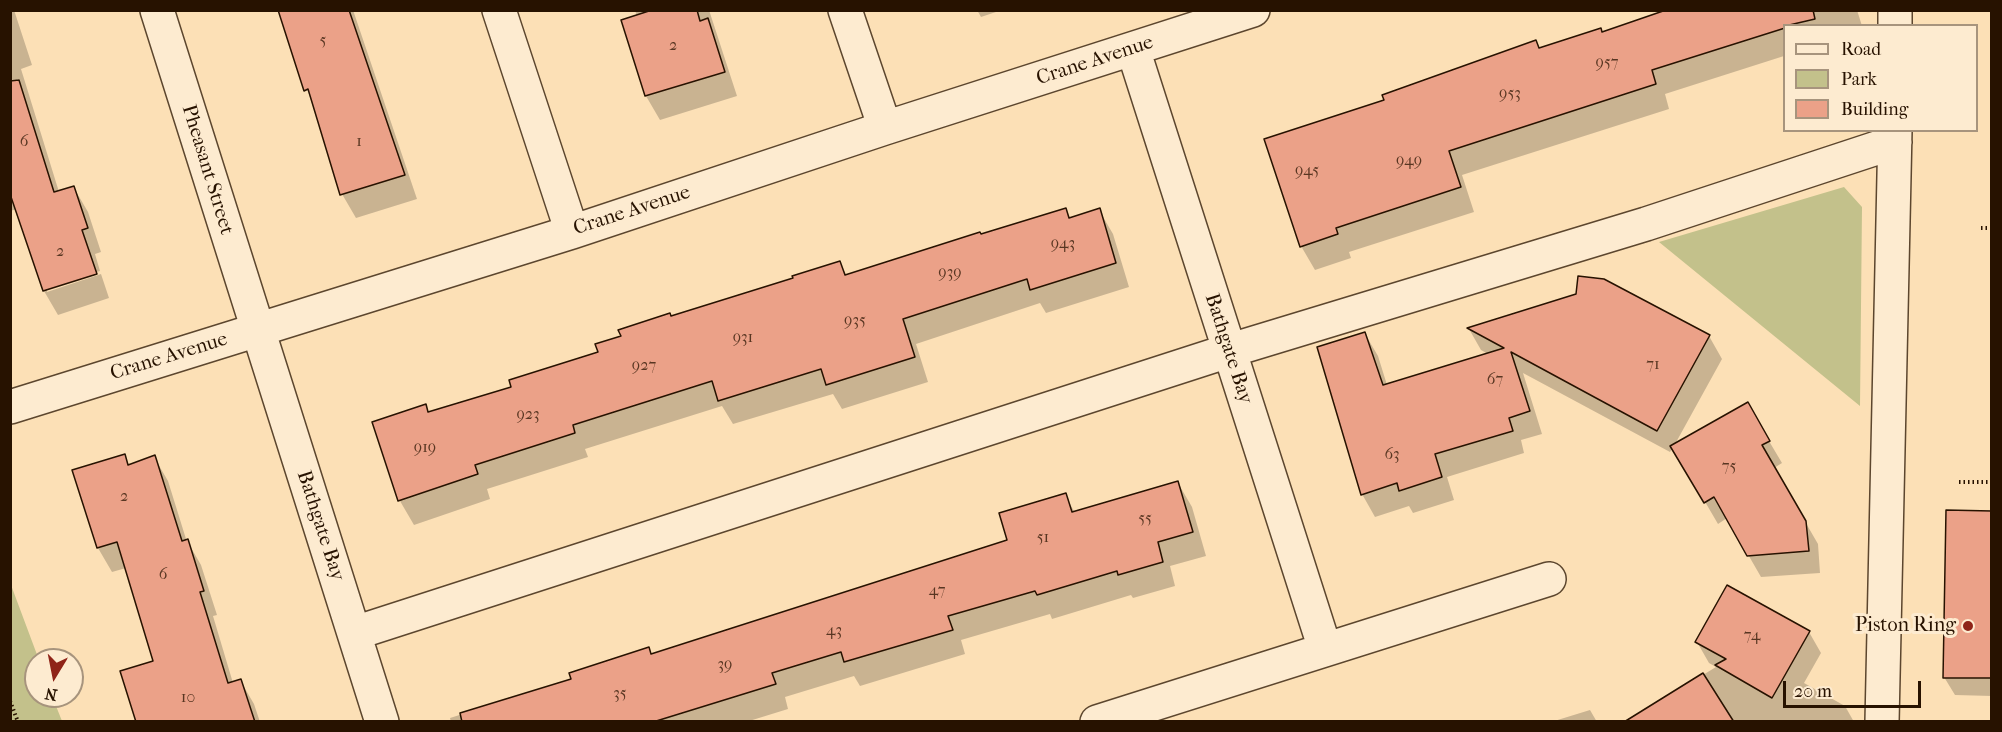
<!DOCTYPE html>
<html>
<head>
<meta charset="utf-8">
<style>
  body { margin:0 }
  #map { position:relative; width:2002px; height:732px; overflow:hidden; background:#fce0b6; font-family:"IM FELL French Canon",serif }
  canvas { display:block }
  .frame { position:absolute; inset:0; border:12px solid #271200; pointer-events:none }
  .legend { position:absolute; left:1783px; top:24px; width:195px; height:108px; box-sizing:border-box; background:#fdebd0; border:2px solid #a7947d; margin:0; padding:8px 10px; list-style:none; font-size:18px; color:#271200 }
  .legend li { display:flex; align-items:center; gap:12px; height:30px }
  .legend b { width:30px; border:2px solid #a7947d }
  .north { position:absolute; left:24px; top:648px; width:60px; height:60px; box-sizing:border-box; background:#fdebd0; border:2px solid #a7947d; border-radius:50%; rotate:190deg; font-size:16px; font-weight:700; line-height:24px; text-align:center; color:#271200 }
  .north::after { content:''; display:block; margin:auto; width:21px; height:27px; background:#8f2418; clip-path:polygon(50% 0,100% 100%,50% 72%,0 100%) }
  .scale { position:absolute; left:1783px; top:681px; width:138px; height:27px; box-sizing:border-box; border:3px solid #271200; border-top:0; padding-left:8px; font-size:18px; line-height:21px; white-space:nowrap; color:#271200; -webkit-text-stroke:4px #fdebd0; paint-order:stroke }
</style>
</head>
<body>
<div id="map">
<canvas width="2002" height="732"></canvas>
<div class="frame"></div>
<ul class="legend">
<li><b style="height:8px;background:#fdebd0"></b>Road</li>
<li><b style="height:16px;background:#c3c18b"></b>Park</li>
<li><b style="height:16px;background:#eba188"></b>Building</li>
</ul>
<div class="north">N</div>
<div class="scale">20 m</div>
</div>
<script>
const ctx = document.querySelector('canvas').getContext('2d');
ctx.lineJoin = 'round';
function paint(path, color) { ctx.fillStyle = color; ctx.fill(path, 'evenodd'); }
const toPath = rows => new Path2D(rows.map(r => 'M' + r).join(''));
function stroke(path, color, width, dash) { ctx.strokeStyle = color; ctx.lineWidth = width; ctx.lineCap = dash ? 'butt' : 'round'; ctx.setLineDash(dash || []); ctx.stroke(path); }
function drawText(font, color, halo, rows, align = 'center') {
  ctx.font = font + ' "IM FELL French Canon",serif'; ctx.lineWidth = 6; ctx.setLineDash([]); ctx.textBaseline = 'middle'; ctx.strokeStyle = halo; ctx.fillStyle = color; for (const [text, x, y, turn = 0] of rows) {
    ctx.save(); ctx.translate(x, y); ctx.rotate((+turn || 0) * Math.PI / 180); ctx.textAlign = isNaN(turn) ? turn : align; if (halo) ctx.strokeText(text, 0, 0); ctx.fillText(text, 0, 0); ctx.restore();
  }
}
paint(toPath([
  [1844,187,1862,207,1860,406,1659,242],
  [11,585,39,660,36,660,36,696,52,696,62,721,11,721]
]), '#c3c18b');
paint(toPath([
  [10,10,14,10,32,65,21,69,59,192,74,188,88,212,101,252,95,254,100,271,47,288,47,292,101,274,109,298,58,315,44,291,17,209,10,211],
  [281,10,353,10,417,199,356,218,342,194],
  [635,10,709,10,737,96,660,120,646,96,623,21,637,17],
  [977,10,1002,10,981,17],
  [1670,10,1857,10,1862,26,1784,26,1784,56,1665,94,1669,109,1462,175,1474,212,1349,252,1351,258,1315,270,1301,246,1386,101,1536,42,1540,49,1603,34],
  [1066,210,1071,219,1099,210,1113,234,1129,287,1046,313,1040,303,916,344,928,382,842,409,833,394,733,424,722,406,585,449,588,457,487,489,490,499,414,525,400,501,373,423,425,406,429,413,513,388,599,353,623,337,620,331,795,279,840,263,847,276],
  [1469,329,1709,336,1722,359,1674,446,1747,404,1782,463,1774,468,1818,544,1820,573,1761,577,1727,518,1718,524,1673,447,1670,452,1523,373,1542,434,1521,440,1524,453,1447,477,1454,500,1413,513,1409,506,1375,517,1362,494,1365,334,1378,356,1387,385,1488,354,1481,350],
  [124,456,130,466,154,457,168,481,186,539,201,565,217,615,213,616,233,683,240,680,254,704,260,722,137,722,154,662,126,568,112,572,98,548,74,471],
  [1178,483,1192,507,1206,556,1170,566,1175,586,1133,598,1131,595,1052,619,1050,614,961,640,965,654,860,686,854,676,785,697,788,709,746,722,451,722,450,718,1009,541,1065,495,1075,513],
  [1992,513,1992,696,1955,695,1944,677],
  [1809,632,1821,653,1804,683,1845,706,1854,722,1654,722,1647,709,1716,667,1709,663,1697,642],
  [1590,710,1597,722,1551,722]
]), '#0003');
const building = toPath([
  [278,10,349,10,405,175,340,195,308,89,304,91,278,10],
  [652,10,697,10,700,21,708,18,725,72,645,96,621,20,652,10],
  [1666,10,1813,10,1815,19,1785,26,1785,28,1652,70,1656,84,1449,151,1461,187,1336,228,1338,234,1300,247,1264,139,1384,100,1382,95,1536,40,1539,48,1601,28,1602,32,1666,10],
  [19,80,54,192,74,186,88,228,82,230,97,274,43,291,10,194,10,81,19,80],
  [1066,208,1069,218,1100,208,1116,263,1030,290,1027,279,903,319,915,357,826,385,821,369,718,401,712,381,573,425,575,433,475,465,478,474,398,501,372,422,426,404,428,412,511,387,509,380,598,352,595,344,621,336,618,330,670,313,671,316,793,278,792,276,840,261,845,275,980,232,981,234,1066,208],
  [1578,276,1604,279,1710,335,1657,431,1511,352,1530,411,1509,418,1513,431,1435,454,1442,477,1399,491,1397,483,1361,495,1317,347,1365,332,1383,385,1504,348,1467,328,1576,294,1578,276],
  [1748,402,1770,441,1762,445,1806,521,1809,551,1747,556,1714,497,1704,503,1670,446,1748,402],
  [125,454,128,465,155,455,182,541,188,539,204,591,200,592,228,683,241,679,255,722,136,722,120,671,153,661,117,542,97,548,72,470,125,454],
  [1178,481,1193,532,1158,542,1163,562,1118,575,1117,571,1037,595,1035,591,948,616,953,630,844,662,841,652,772,673,776,684,653,722,462,722,460,713,571,679,569,673,649,647,651,654,1007,540,999,513,1066,493,1072,512,1178,481],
  [1946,510,1992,511,1992,678,1943,678,1946,510],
  [1727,585,1810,631,1772,698,1715,665,1726,659,1695,642,1727,585],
  [1703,673,1734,722,1624,722,1703,673]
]);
paint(building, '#eba188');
stroke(building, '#271200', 1.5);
const minor = toPath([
  [157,10,382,722],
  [499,10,572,232],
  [845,10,885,128],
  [1895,10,1895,26],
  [1133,49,1325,649],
  [10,407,572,232,885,128,1253,10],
  [355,633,1228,351,1646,224,1895,142],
  [1097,722,1549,579],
  [1882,722,1895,130]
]);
stroke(minor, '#5c462e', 36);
stroke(toPath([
  [1981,228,1992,228],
  [1959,482,1992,482],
  [10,701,18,722]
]), '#271200', 4, [1.5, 3]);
stroke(minor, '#fdebd0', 33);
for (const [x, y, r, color] of [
  [1968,626,6,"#8f2418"]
]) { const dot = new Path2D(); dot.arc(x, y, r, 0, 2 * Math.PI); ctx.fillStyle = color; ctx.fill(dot); stroke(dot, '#fdebd0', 2); }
drawText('16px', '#583622', null, [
  ["5",323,41],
  ["2",673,46],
  ["957",1607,63],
  ["953",1510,94],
  ["6",24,142],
  ["1",359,142],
  ["949",1409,161],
  ["945",1307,171],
  ["943",1063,244],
  ["2",60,252],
  ["939",950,273],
  ["935",855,321],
  ["931",743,338],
  ["71",1653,365],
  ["927",644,366],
  ["67",1495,380],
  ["923",528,415],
  ["919",425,448],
  ["63",1392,455],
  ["75",1729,467],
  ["2",124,497],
  ["55",1145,519],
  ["51",1043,538],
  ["6",163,575],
  ["47",937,591],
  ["43",834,631],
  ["74",1752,636],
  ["39",725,665],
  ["35",620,694],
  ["10",188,698]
]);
drawText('20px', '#271200', '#fdebd0', [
  ["Crane Avenue",1095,61,-18],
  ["Pheasant Street",207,170,73],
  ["Crane Avenue",632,211,-18],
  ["Bathgate Bay",1228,349,72],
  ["Crane Avenue",169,357,-17],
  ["Bathgate Bay",320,526,72]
]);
drawText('20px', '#271200', '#fdebd0', [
  ["Piston Ring",1956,626]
], 'right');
</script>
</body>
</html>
